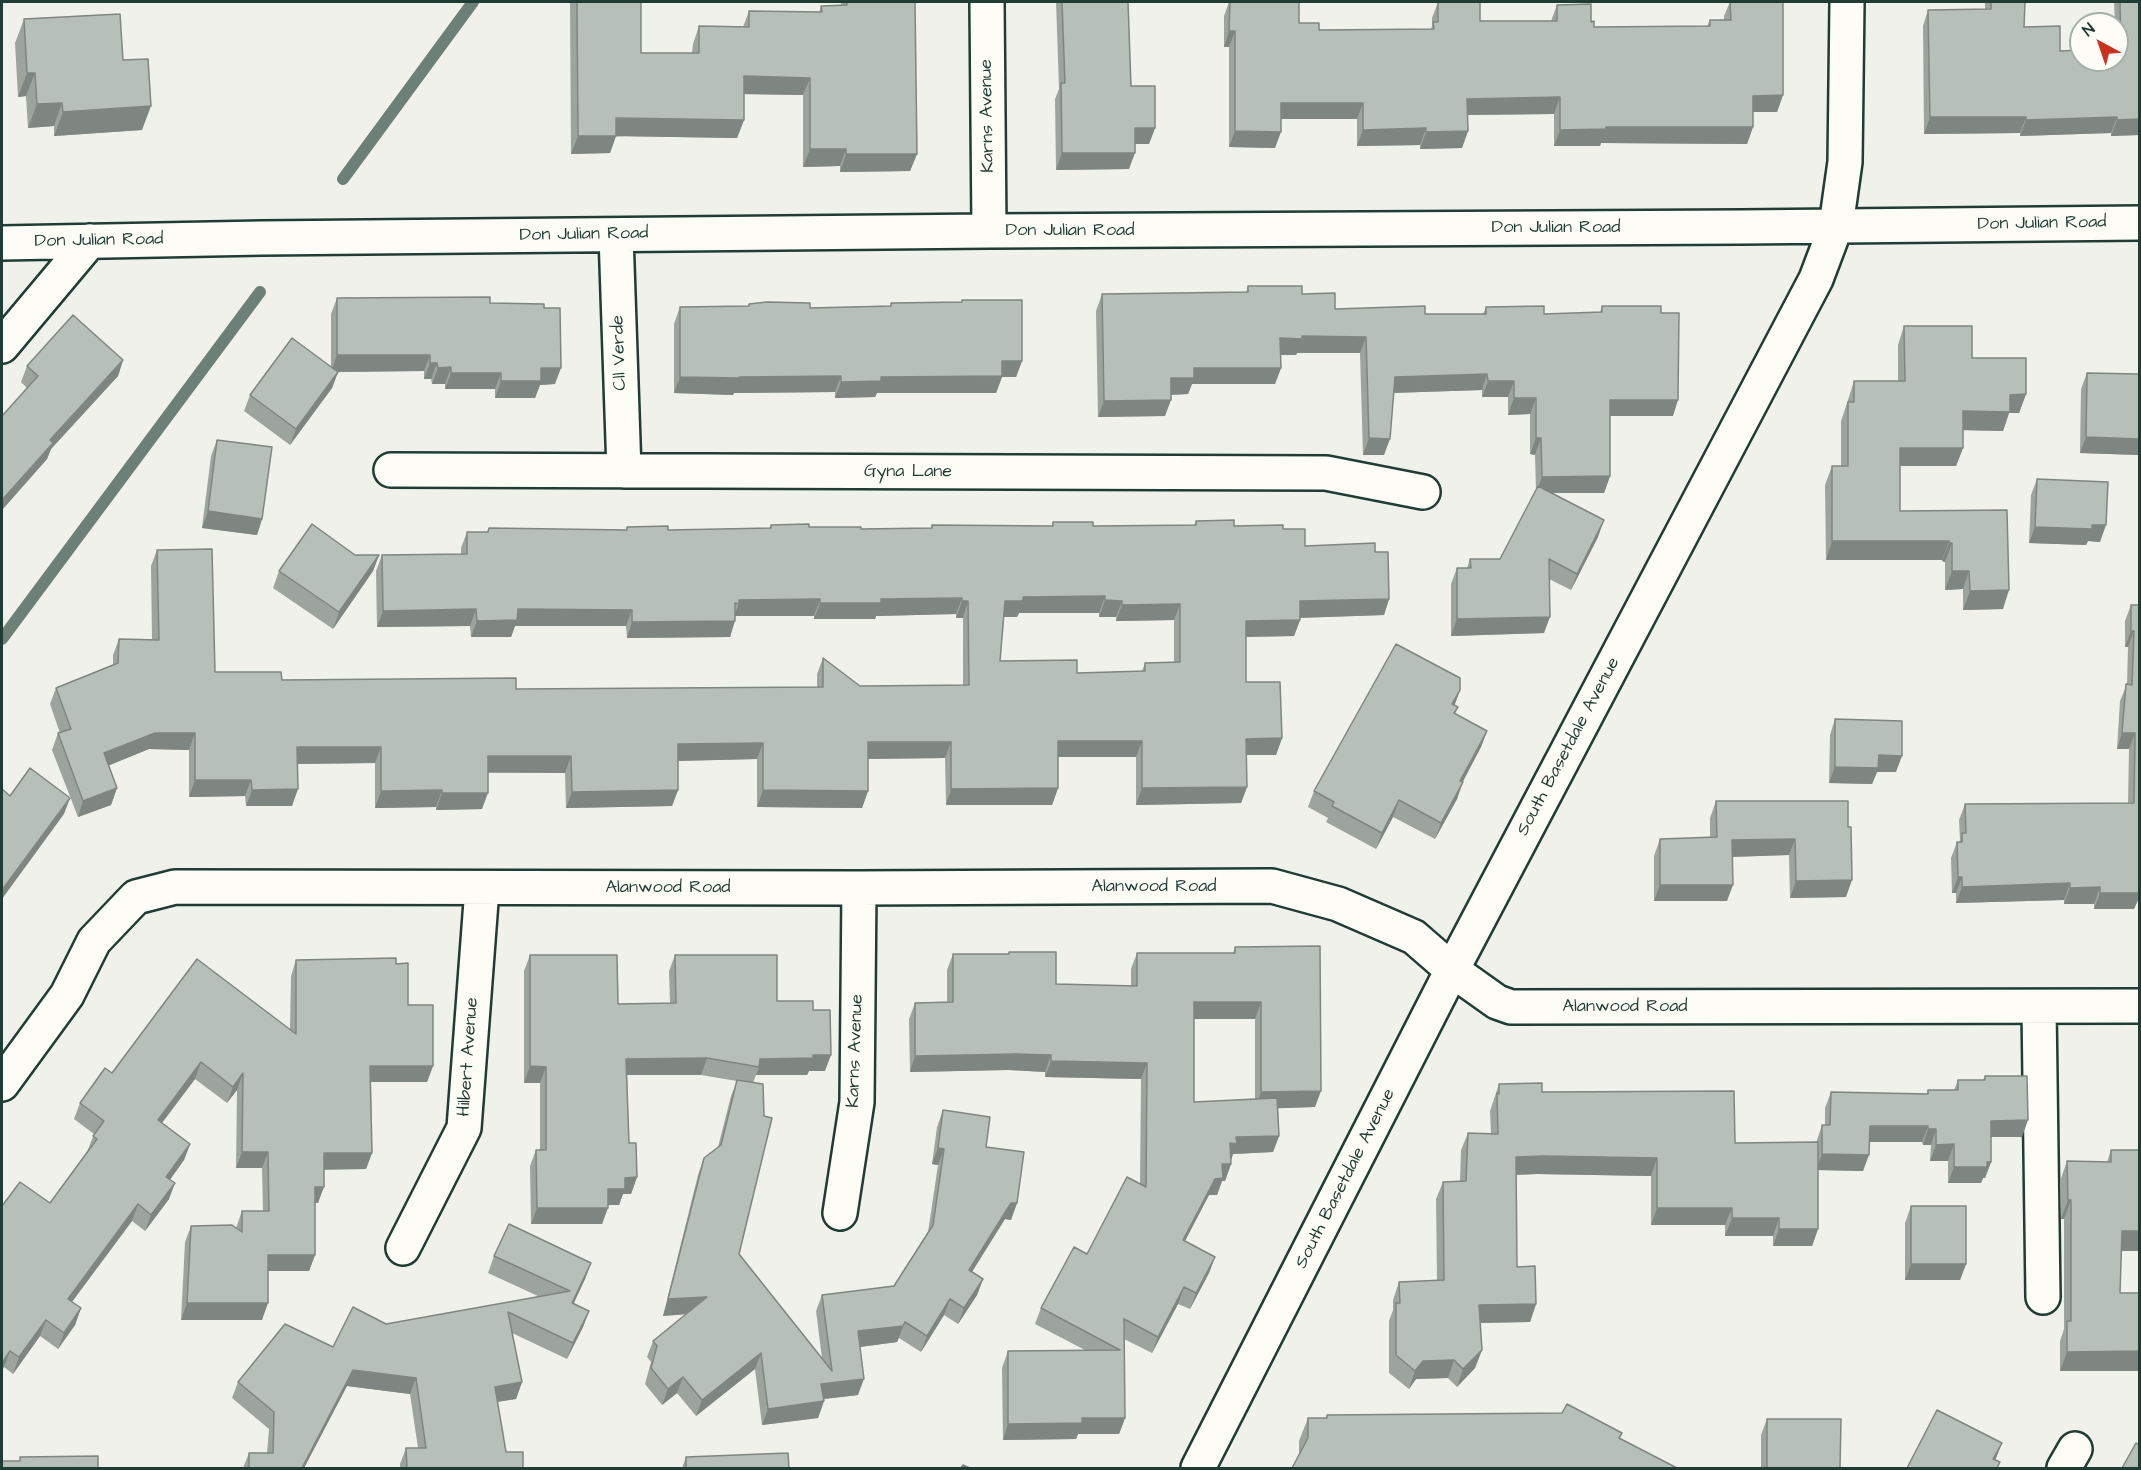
<!DOCTYPE html>
<html>
<head>
<meta charset="utf-8">
<style>
  body { margin:0 }
  #map { position:relative; width:2141px; height:1470px; overflow:hidden; background:#f0f1eb; font-family:"Architects Daughter",sans-serif }
  canvas { display:block }
  .frame { position:absolute; inset:0; border:3px solid #1f3d34; pointer-events:none }
  .north { position:absolute; left:2069px; top:12px; width:60px; height:60px; box-sizing:border-box; background:#fdfcf7; border:2px solid #a4b0a9; border-radius:50%; rotate:320deg; font-size:16px; font-weight:700; line-height:24px; text-align:center; color:#1f3d34 }
  .north::after { content:''; display:block; margin:auto; width:21px; height:27px; background:#c8321e; clip-path:polygon(50% 0,100% 100%,50% 72%,0 100%) }
</style>
</head>
<body>
<div id="map">
<canvas width="2141" height="1470"></canvas>
<div class="frame"></div>
<div class="north">N</div>
</div>
<script>
const ctx = document.querySelector('canvas').getContext('2d');
ctx.lineJoin = 'round';
const toPath = rows => new Path2D(rows.map(r => 'M' + r).join(''));
function stroke(path, color, width, dash) { ctx.strokeStyle = color; ctx.lineWidth = width; ctx.lineCap = dash ? 'butt' : 'round'; ctx.setLineDash(dash || []); ctx.stroke(path); }
function paint(path, color) { ctx.fillStyle = color; ctx.fill(path, 'evenodd'); }
function drawText(font, color, halo, rows, align = 'center') {
  ctx.font = font + ' "Architects Daughter",sans-serif'; ctx.lineWidth = 5; ctx.setLineDash([]); ctx.textBaseline = 'middle'; ctx.strokeStyle = halo; ctx.fillStyle = color; for (const [text, x, y, turn = 0] of rows) {
    ctx.save(); ctx.translate(x, y); ctx.rotate((+turn || 0) * Math.PI / 180); ctx.textAlign = isNaN(turn) ? turn : align; if (halo) ctx.strokeText(text, 0, 0); ctx.fillText(text, 0, 0); ctx.restore();
  }
}
stroke(toPath([
  [343,179,473,2],
  [2,639,260,292]
]), '#6c8077', 12);
const minor = toPath([
  [987,2,989,231],
  [616,235,624,471],
  [2,243,262,238,989,231,1741,227,2140,223],
  [2,346,90,241],
  [391,470,1326,473,1423,492],
  [2039,1007,2043,1297],
  [2,1084,67,995,94,941,136,897,175,887,859,888,1272,886,1338,904,1414,937,1452,970,1497,1002,1511,1007,2140,1006],
  [840,1213,857,1102,859,888],
  [403,1248,464,1128,482,888],
  [1198,1468,1452,970,1816,279,1836,226,1845,162,1847,2],
  [2064,1468,2075,1449]
]);
stroke(minor, '#1f3d34', 38);
stroke(minor, '#fdfcf7', 33);
paint(toPath([
  [570,2,641,2,641,53,692,53,693,44,699,26,743,27,749,11,819,12,821,6,841,6,841,2,915,2,917,154,910,171,840,172,840,166,803,167,803,95,744,94,744,120,737,138,616,136,610,153,571,154],
  [1056,2,1128,2,1131,86,1155,128,1149,144,1135,144,1129,169,1056,170,1055,99,1059,89],
  [1229,2,1299,2,1299,23,1319,30,1431,29,1432,26,1432,18,1438,2,1480,21,1551,21,1557,5,1591,22,1594,27,1707,26,1710,20,1724,20,1724,16,1730,2,1783,2,1783,95,1777,112,1753,112,1753,127,1747,144,1601,143,1600,146,1554,146,1554,114,1468,115,1468,131,1462,148,1420,149,1420,145,1357,146,1357,119,1281,119,1275,148,1229,147,1229,47,1224,47,1224,16],
  [1985,2,2025,2,2024,27,2060,51,2117,60,2117,24,2115,24,2114,2,2139,2,2139,135,2111,136,2111,133,2020,136,2020,133,1924,134,1923,26,1928,10,1985,9],
  [24,19,123,60,142,130,54,136,54,126,28,128,26,96,18,97,15,43],
  [1248,286,1302,294,1335,309,1425,314,1483,314,1486,307,1544,314,1600,312,1602,306,1673,416,1610,416,1610,476,1604,493,1552,493,1598,537,1571,590,1549,579,1544,633,1451,636,1451,584,1457,568,1467,568,1470,559,1500,559,1536,491,1535,455,1530,454,1530,414,1508,415,1508,397,1482,397,1482,390,1393,393,1384,455,1363,455,1360,353,1297,353,1296,355,1280,355,1281,368,1275,384,1192,384,1188,394,1171,395,1165,416,1098,417,1096,311,1102,294,1246,292],
  [337,298,490,303,544,308,555,384,540,385,535,398,495,398,495,389,445,389,445,384,432,384,431,379,424,379,424,371,337,372,338,372,332,388,290,445,244,411,250,395,331,367,331,314],
  [962,300,1022,361,1016,377,1002,377,996,393,877,393,875,397,835,398,835,392,734,393,733,395,674,393,674,324,680,307,748,306,749,304,810,308,890,306,891,303,962,302],
  [1904,326,1972,358,2026,394,2019,413,2009,413,2003,431,1963,430,1963,448,1956,466,1900,466,1900,511,2007,510,2003,609,1963,610,1963,589,1945,590,1945,562,1942,561,1942,560,1826,560,1825,485,1832,466,1841,466,1841,421,1848,400,1854,381,1898,381,1898,345],
  [123,360,118,376,51,449,47,459,2,510,2,416,27,388,21,382,27,366],
  [2087,373,2139,374,2139,455,2080,453,2081,389],
  [217,440,262,519,257,535,202,528,211,456],
  [2037,479,2100,542,2088,541,2086,545,2029,543,2031,495],
  [1196,521,1234,526,1283,529,1305,546,1375,552,1389,599,1384,615,1300,618,1300,620,1294,636,1246,637,1246,682,1282,738,1276,755,1246,755,1247,787,1241,803,1136,805,1136,757,1058,757,1058,788,1052,805,946,805,945,758,868,759,868,791,862,808,757,807,757,759,678,761,678,790,672,806,566,808,565,773,488,773,482,809,436,810,436,807,375,808,375,763,298,764,292,806,246,806,245,796,189,797,189,750,149,749,108,765,117,788,111,805,78,817,52,750,58,733,60,733,50,704,56,688,113,665,113,655,119,639,152,640,151,566,157,550,215,672,282,680,516,689,817,687,817,674,823,658,860,686,963,685,963,618,956,618,956,614,876,616,875,619,814,619,814,616,735,616,730,637,627,638,626,626,515,626,511,637,471,637,470,626,377,627,376,571,382,555,461,554,461,548,467,532,487,532,489,528,626,530,627,527,668,530,769,528,771,525,809,527,861,529,931,528,932,525,1052,526,1053,522,1093,526,1194,525],
  [1019,613,1099,613,1099,617,1116,617,1116,621,1174,620,1174,662,1145,663,1142,671,1077,673,1000,661,1004,617,1017,617],
  [355,555,379,555,373,571,333,629,273,588,279,571],
  [2131,605,2139,605,2138,900,2134,909,2094,909,2094,904,2064,904,2064,900,1956,903,1956,893,1952,893,1951,858,1957,842,1959,842,1960,840,1959,820,1965,804,2128,803,2129,749,2117,749,2120,701,2127,684,2128,647,2125,647,2125,621],
  [1460,690,1454,705,1458,707,1455,714,1487,731,1481,747,1462,782,1457,799,1435,839,1393,817,1376,849,1326,822,1328,818,1308,807,1314,791],
  [1835,719,1896,772,1877,772,1872,784,1829,783,1830,735],
  [1716,801,1848,801,1846,897,1790,898,1789,855,1733,857,1727,901,1654,901,1654,856,1660,839,1710,838,1710,818],
  [1235,947,1315,1107,1278,1108,1279,1136,1273,1152,1233,1154,1231,1160,1231,1164,1225,1181,1222,1181,1217,1195,1209,1195,1185,1241,1215,1257,1209,1273,1190,1309,1178,1304,1152,1353,1124,1339,1125,1418,1119,1434,1078,1434,1076,1439,1003,1440,1002,1368,1008,1351,1085,1350,1035,1324,1041,1308,1087,1254,1140,1184,1141,1079,1045,1077,1045,1072,1009,1070,910,1072,909,1019,915,1003,947,1002,947,970,953,954,1009,954,1009,952,1056,984,1131,986,1131,969,1137,953,1233,953],
  [1194,1019,1255,1019,1255,1099,1194,1102],
  [530,955,618,1004,670,1003,669,971,675,955,777,1001,813,1010,825,1071,809,1071,807,1075,756,1075,753,1083,739,1254,822,1358,816,1311,822,1295,894,1286,928,1232,938,1165,932,1164,937,1127,943,1110,986,1147,1017,1203,1011,1220,1005,1219,972,1272,983,1279,977,1295,958,1324,944,1315,921,1352,899,1338,897,1342,860,1347,858,1395,824,1399,824,1401,818,1418,762,1425,755,1369,696,1416,677,1393,662,1405,645,1384,651,1362,647,1357,653,1341,686,1314,663,1316,698,1175,704,1158,718,1147,731,1096,737,1081,701,1075,627,1075,629,1143,637,1177,631,1194,623,1194,619,1205,608,1205,602,1224,531,1224,530,1166,536,1150,540,1150,540,1083,524,1083,524,971],
  [296,960,396,964,408,1005,433,1066,427,1082,371,1082,372,1153,366,1169,324,1169,318,1203,315,1203,315,1255,309,1271,268,1271,262,1320,181,1320,185,1242,191,1226,236,1228,242,1211,263,1211,262,1168,236,1168,237,1090,227,1103,195,1079,162,1123,190,1144,184,1160,170,1180,169,1199,145,1231,132,1221,72,1302,81,1308,75,1325,58,1349,40,1336,13,1374,4,1367,50,1203,87,1152,94,1134,74,1119,80,1103,112,1073,290,1029,291,976],
  [1985,1076,2022,1137,1991,1137,1991,1162,1985,1178,1983,1178,1981,1183,1948,1183,1948,1161,1930,1161,1931,1145,1923,1145,1922,1142,1870,1142,1863,1171,1818,1170,1818,1229,1812,1246,1773,1246,1773,1236,1725,1236,1725,1225,1651,1225,1651,1176,1537,1174,1516,1175,1517,1267,1536,1304,1530,1322,1480,1323,1482,1350,1475,1368,1457,1387,1448,1378,1416,1379,1409,1389,1389,1373,1389,1321,1393,1310,1393,1300,1399,1282,1437,1280,1436,1199,1443,1182,1460,1181,1461,1150,1468,1133,1491,1134,1490,1111,1499,1084,1542,1092,1735,1143,1816,1143,1822,1125,1825,1125,1825,1108,1831,1092,1927,1094,1928,1090,1954,1090,1958,1080,1983,1080],
  [2111,1150,2139,1150,2139,1251,2121,1251,2120,1293,2139,1293,2139,1371,2060,1371,2060,1341,2064,1329,2064,1219,2061,1219,2060,1181,2067,1161,2107,1162],
  [1911,1206,1966,1264,1960,1280,1905,1280,1905,1223],
  [494,1256,591,1263,585,1279,574,1303,589,1311,583,1327,567,1359,512,1333,522,1382,516,1399,497,1402,506,1452,523,1468,400,1468,400,1464,406,1448,418,1448,410,1394,347,1386,304,1468,243,1468,249,1453,267,1453,269,1429,232,1398,238,1382,333,1347,386,1324,540,1297,488,1273],
  [1327,1415,1622,1433,1299,1455,1299,1441,1308,1418,1326,1418],
  [1767,1419,1840,1468,1761,1468,1761,1435],
  [686,1457,789,1468,682,1468]
]), '#9da49e');
paint(toPath([
  [1229,31,1235,31,1229,47,1224,47],
  [27,73,35,73,26,96,18,97],
  [744,76,810,78,803,95,737,94],
  [1783,95,1777,112,1747,112,1753,96],
  [1560,97,1554,114,1461,115,1467,99],
  [62,103,54,126,28,128,37,104],
  [1281,103,1363,103,1357,119,1275,119],
  [151,106,142,130,54,136,63,112],
  [1930,117,2026,117,2020,133,1924,134],
  [2117,117,2111,133,2020,136,2026,120],
  [616,118,744,120,737,138,610,136],
  [2139,119,2139,135,2111,136,2117,120],
  [1606,127,1753,127,1747,144,1601,143,1600,146,1554,146,1560,130],
  [1135,128,1155,128,1149,144,1129,144],
  [1426,128,1420,145,1357,146,1363,130],
  [1235,131,1281,132,1275,148,1229,147],
  [1468,131,1462,148,1420,149,1426,132],
  [578,136,616,136,610,153,571,154],
  [810,149,846,149,840,166,803,167],
  [1062,153,1135,153,1129,169,1056,170],
  [846,154,917,154,910,171,840,172],
  [1302,336,1366,337,1360,353,1297,353,1296,355,1274,355,1280,338],
  [337,355,430,355,424,371,331,372],
  [123,360,118,376,51,449,47,459,2,510,2,500,50,440],
  [1002,361,1022,361,1016,377,1002,377,996,393,877,393,875,397,835,398,841,382],
  [430,363,437,363,431,379,424,379],
  [451,367,445,384,432,384,438,368],
  [541,368,561,368,555,384,540,385,535,398,495,398,501,381],
  [1194,368,1281,368,1275,384,1192,384,1188,394,1165,395,1171,378],
  [338,372,332,388,290,445,296,429],
  [451,373,501,373,495,389,445,389],
  [1487,374,1482,390,1389,393,1395,377],
  [841,376,835,392,734,393,733,395,674,393,680,377],
  [1488,381,1514,381,1508,397,1482,397],
  [2026,394,2019,413,2009,413,2003,431,1956,430,1963,411,2010,395],
  [1514,398,1536,398,1530,414,1508,415],
  [1171,400,1165,416,1098,417,1104,401],
  [1610,400,1678,400,1673,416,1604,416],
  [2086,437,2139,439,2139,455,2080,453],
  [1369,438,1390,439,1384,455,1363,455],
  [1536,438,1541,438,1535,455,1530,454],
  [1900,448,1963,448,1956,466,1893,466],
  [1610,476,1604,493,1536,493,1542,477],
  [208,511,262,519,257,535,202,528],
  [1604,520,1598,537,1571,590,1577,574],
  [2092,525,2106,525,2100,542,2088,541,2086,545,2029,543,2035,527],
  [1832,541,1949,541,1942,560,1826,560],
  [1949,543,1952,543,1945,562,1942,561],
  [379,555,373,571,333,629,339,612],
  [1952,571,1969,571,1963,589,1945,590],
  [2009,590,2003,609,1963,610,1970,591],
  [1105,596,1099,613,1019,613,1017,617,1000,617,1005,601,1023,597],
  [962,598,956,614,876,616,875,619,814,619,820,603,881,599],
  [820,599,814,616,734,616,739,604,739,600],
  [1389,599,1384,615,1294,618,1300,601],
  [1105,600,1122,601,1116,617,1099,617],
  [962,601,968,601,963,618,956,618],
  [1180,604,1174,620,1116,621,1122,605],
  [476,609,470,626,377,627,383,611],
  [518,609,632,610,626,626,515,626,511,637,471,637,477,621],
  [1550,617,1544,633,1451,636,1457,619],
  [1300,620,1294,636,1240,637,1246,621],
  [735,621,730,637,627,638,632,622],
  [2131,631,2134,631,2128,647,2125,647],
  [1460,690,1454,707,1452,704],
  [1487,731,1481,747,1458,791,1463,782,1457,799,1435,839,1441,823,1460,781],
  [155,733,195,733,189,750,149,749,98,770,104,753],
  [2122,733,2135,733,2129,749,2117,749],
  [1282,738,1276,755,1240,755,1246,739],
  [1058,741,1142,741,1136,757,1052,757],
  [868,742,951,742,945,758,862,759],
  [763,743,757,759,672,761,678,744],
  [297,747,381,747,375,763,291,764],
  [1879,755,1902,756,1896,772,1877,772,1872,784,1829,783,1835,767],
  [488,756,571,756,565,773,482,772],
  [195,780,251,780,245,796,189,797],
  [1247,787,1241,803,1136,805,1142,788],
  [117,788,111,805,78,817,83,801],
  [1058,788,1052,805,946,805,951,789],
  [298,789,292,806,246,806,252,790],
  [442,790,436,807,375,808,381,791],
  [678,790,672,806,566,808,572,792],
  [763,790,868,791,862,808,757,807],
  [442,793,488,793,482,809,436,810],
  [70,798,64,814,2,899,2,890],
  [1399,800,1393,817,1376,849,1382,833],
  [1795,839,1789,855,1726,857,1732,840],
  [1958,877,1962,877,1956,893,1952,893],
  [1852,880,1846,897,1790,898,1796,881],
  [2070,883,2064,900,1956,903,1962,887],
  [1660,885,1733,885,1727,901,1654,901],
  [2100,887,2094,904,2064,904,2070,888],
  [2139,888,2139,900,2138,900,2134,909,2094,909,2100,893],
  [1194,1002,1261,1002,1255,1019,1188,1019],
  [1015,1054,1051,1055,1045,1072,1009,1070,910,1072,915,1056],
  [813,1055,831,1055,825,1071,809,1071,807,1075,756,1075,759,1067,760,1059],
  [707,1058,701,1075,621,1075,626,1059],
  [1051,1061,1147,1063,1141,1079,1045,1077],
  [201,1062,195,1079,152,1136,158,1120],
  [370,1066,433,1066,427,1082,364,1082],
  [530,1066,546,1067,540,1083,524,1083],
  [243,1073,237,1090,227,1103,233,1087],
  [1321,1091,1315,1107,1255,1109,1261,1092],
  [2028,1120,2022,1137,1985,1137,1991,1121],
  [1870,1126,1928,1126,1922,1142,1864,1142],
  [1928,1129,1936,1129,1931,1145,1923,1145],
  [1279,1136,1273,1152,1233,1154,1231,1160,1230,1143,1236,1137],
  [190,1144,184,1160,160,1193,166,1177],
  [1954,1144,1948,1161,1930,1161,1936,1145],
  [938,1148,944,1149,938,1165,932,1164],
  [242,1152,268,1152,262,1168,236,1168],
  [324,1153,372,1153,366,1169,318,1170],
  [1822,1154,1869,1155,1863,1171,1816,1170],
  [1543,1156,1657,1158,1651,1176,1537,1174,1509,1175,1516,1157],
  [1987,1162,1991,1162,1985,1178,1983,1178,1981,1183,1948,1183,1954,1167],
  [1222,1164,1231,1164,1225,1181,1222,1181,1217,1195,1209,1195,1177,1256,1183,1240],
  [637,1177,631,1194,623,1194,619,1205,602,1205,608,1189,625,1178],
  [175,1183,169,1199,145,1231,151,1215],
  [315,1187,324,1187,318,1203,309,1203],
  [2068,1200,2071,1200,2064,1219,2061,1219],
  [1011,1203,1017,1203,1011,1220,1005,1219,963,1286,969,1270],
  [138,1204,132,1221,62,1315,68,1299],
  [537,1208,608,1208,602,1224,531,1224],
  [1657,1208,1732,1208,1725,1225,1651,1225],
  [1732,1218,1779,1218,1773,1236,1725,1236],
  [1779,1229,1818,1229,1812,1246,1773,1246],
  [2122,1231,2139,1231,2139,1251,2115,1251],
  [268,1255,315,1255,309,1271,262,1271],
  [1215,1257,1209,1273,1190,1309,1196,1293],
  [591,1263,585,1279,566,1319,572,1303],
  [1911,1264,1966,1264,1960,1280,1905,1280],
  [983,1279,977,1295,958,1324,964,1308],
  [1184,1287,1178,1304,1152,1353,1158,1337],
  [707,1297,701,1313,663,1316,668,1299],
  [950,1299,944,1315,921,1352,927,1336],
  [187,1303,268,1303,262,1320,181,1320],
  [1536,1304,1530,1322,1473,1323,1479,1305],
  [81,1308,75,1325,58,1349,64,1333],
  [589,1311,583,1327,567,1359,573,1343],
  [46,1320,40,1336,13,1374,19,1357],
  [905,1322,897,1342,852,1348,858,1331],
  [1482,1350,1475,1368,1457,1387,1463,1369],
  [10,1351,4,1367,2,1371,2,1363],
  [2139,1351,2139,1371,2060,1371,2067,1352],
  [761,1353,755,1369,696,1416,702,1400],
  [1454,1360,1448,1378,1416,1379,1409,1389,1415,1371,1423,1361],
  [353,1370,416,1378,410,1394,347,1386,304,1468,302,1468],
  [683,1377,677,1393,662,1405,668,1389],
  [864,1379,858,1395,815,1400,821,1384],
  [522,1382,516,1399,489,1403,495,1387],
  [824,1401,818,1418,762,1425,768,1409],
  [1082,1418,1125,1418,1119,1434,1078,1434,1076,1439,1003,1440,1008,1424],
  [2002,1443,1993,1466,1993,1459]
]), '#7f8681');
const building = toPath([
  [577,2,641,2,641,53,699,53,699,26,749,27,749,11,822,12,821,6,847,5,847,2,915,2,917,154,846,154,846,149,810,149,810,78,744,76,744,120,616,118,616,136,578,136,577,2],
  [1062,2,1128,2,1131,86,1155,86,1155,128,1135,128,1135,153,1062,153,1061,83,1065,83,1062,2],
  [1230,2,1299,2,1299,23,1319,23,1319,30,1434,29,1433,22,1438,22,1438,2,1480,2,1480,21,1557,21,1557,5,1591,4,1591,22,1594,21,1594,27,1710,26,1710,20,1731,20,1730,2,1783,2,1783,95,1753,96,1753,127,1606,127,1606,129,1560,130,1560,97,1467,99,1468,131,1426,132,1426,128,1363,130,1363,103,1281,103,1281,132,1235,131,1235,31,1229,31,1230,2],
  [1991,2,2025,2,2024,27,2060,26,2060,51,2081,50,2081,60,2117,60,2117,49,2121,49,2120,2,2139,2,2139,119,2117,120,2117,117,2026,120,2026,117,1930,117,1928,10,1991,9,1991,2],
  [120,14,123,60,148,59,151,106,63,112,62,103,37,104,35,73,27,73,24,19,120,14],
  [1248,286,1302,286,1302,294,1335,293,1335,309,1425,306,1425,314,1486,314,1486,307,1544,306,1544,314,1602,312,1602,306,1661,306,1661,313,1679,313,1678,400,1610,400,1610,476,1542,477,1541,438,1536,438,1536,398,1514,398,1514,381,1488,381,1487,374,1395,377,1390,439,1369,438,1366,337,1302,336,1302,339,1280,338,1281,368,1194,368,1194,378,1171,378,1171,400,1104,401,1102,294,1248,292,1248,286],
  [490,297,490,303,544,304,544,308,560,308,561,368,541,368,541,381,501,381,501,373,451,373,451,367,438,368,437,363,430,363,430,355,337,355,337,298,490,297],
  [962,300,1022,300,1022,361,1002,361,1002,376,881,377,881,381,841,382,841,376,739,377,739,378,680,377,680,307,749,306,749,304,767,302,810,303,810,308,891,306,891,303,962,302,962,300],
  [73,315,123,360,50,440,53,443,2,500,2,416,38,376,27,366,73,315],
  [1904,326,1972,326,1972,358,2026,358,2026,394,2010,395,2010,412,1963,411,1963,448,1900,448,1900,511,2007,510,2009,590,1970,591,1969,571,1952,571,1952,543,1949,543,1949,541,1832,541,1832,466,1848,466,1848,402,1854,402,1854,381,1905,381,1904,326],
  [292,338,338,372,296,429,250,395,292,338],
  [2087,373,2139,374,2139,439,2086,437,2087,373],
  [217,440,272,447,262,519,208,511,217,440],
  [2037,479,2108,482,2106,525,2092,525,2092,529,2035,527,2037,479],
  [1538,486,1604,520,1577,574,1549,559,1550,617,1457,619,1457,568,1471,568,1470,559,1500,559,1538,486],
  [1234,520,1234,526,1283,525,1283,529,1305,529,1305,546,1375,543,1375,552,1388,552,1389,599,1300,601,1300,620,1246,621,1246,682,1280,682,1282,738,1246,739,1247,787,1142,788,1142,741,1058,741,1058,788,951,789,951,742,868,742,868,791,763,790,763,743,678,744,678,790,572,792,571,756,488,756,488,793,442,793,442,790,381,791,381,747,297,747,298,789,252,790,251,780,195,780,195,733,155,733,104,753,117,788,83,801,58,733,71,729,56,688,118,663,119,639,159,640,157,550,212,549,215,672,281,672,282,680,516,678,516,689,823,687,823,658,860,686,969,685,968,601,962,601,962,598,881,599,881,603,820,603,820,599,739,600,739,604,735,603,735,621,632,622,632,610,518,609,517,620,477,621,476,609,383,611,382,555,467,554,467,532,488,532,489,528,627,530,627,527,668,526,668,530,771,528,771,525,809,524,809,527,861,527,861,529,932,528,932,525,1053,526,1053,522,1093,522,1093,526,1196,525,1196,521,1234,520],
  [1105,596,1105,600,1122,601,1122,605,1180,604,1180,662,1145,663,1145,671,1077,673,1077,660,1000,661,1005,601,1023,601,1023,597,1105,596],
  [312,524,355,555,379,555,339,612,279,571,312,524],
  [2131,605,2139,605,2139,893,2100,893,2100,887,2070,888,2070,883,1962,887,1962,877,1958,877,1957,842,1962,842,1962,833,1966,833,1965,804,2134,803,2135,733,2122,733,2126,684,2132,685,2134,631,2131,631,2131,605],
  [1396,644,1460,678,1460,690,1452,704,1458,707,1454,713,1487,731,1460,781,1463,782,1441,823,1399,800,1382,833,1332,806,1334,802,1314,791,1396,644],
  [1835,719,1902,721,1902,756,1879,755,1878,768,1835,767,1835,719],
  [30,768,70,798,2,890,2,789,10,796,30,768],
  [1716,801,1848,801,1848,827,1851,827,1852,880,1796,881,1795,839,1732,840,1733,885,1660,885,1660,839,1717,837,1716,801],
  [1320,946,1321,1091,1261,1092,1261,1002,1194,1002,1194,1102,1277,1098,1279,1136,1236,1137,1237,1144,1230,1143,1231,1164,1222,1164,1223,1178,1215,1179,1183,1240,1215,1257,1196,1293,1184,1287,1158,1337,1124,1319,1125,1418,1082,1418,1082,1423,1008,1424,1008,1351,1120,1350,1041,1308,1074,1247,1087,1254,1127,1177,1146,1187,1147,1063,1051,1061,1051,1055,1015,1054,915,1056,915,1003,953,1002,953,954,1009,954,1009,952,1056,952,1056,984,1137,986,1137,953,1235,953,1235,947,1320,946],
  [530,955,617,955,618,1004,676,1003,675,955,777,955,777,1001,813,1001,813,1010,830,1010,831,1055,813,1055,813,1058,763,1059,760,1059,759,1067,707,1058,626,1059,629,1143,636,1143,637,1177,625,1178,625,1189,608,1189,608,1208,537,1208,536,1150,546,1150,546,1067,530,1066,530,955],
  [396,958,396,964,408,963,408,1005,433,1005,433,1066,370,1066,372,1153,324,1153,324,1187,315,1187,315,1255,268,1255,268,1303,187,1303,191,1226,232,1225,242,1232,242,1211,269,1211,268,1152,242,1152,243,1073,233,1087,201,1062,158,1120,190,1144,166,1177,175,1183,151,1215,138,1204,68,1299,81,1308,64,1333,46,1320,19,1357,10,1351,2,1363,2,1206,20,1182,50,1203,97,1139,93,1136,104,1121,80,1103,105,1068,112,1073,197,959,296,1034,296,960,396,958],
  [1985,1076,2027,1076,2028,1120,1991,1121,1991,1162,1987,1162,1987,1167,1954,1167,1954,1144,1936,1145,1936,1129,1928,1129,1928,1126,1870,1126,1869,1155,1822,1154,1822,1125,1830,1125,1831,1092,1928,1094,1928,1090,1958,1090,1958,1080,1985,1080,1985,1076],
  [737,1080,763,1084,764,1116,772,1118,739,1254,832,1371,822,1295,894,1286,933,1225,944,1149,938,1148,943,1110,990,1117,986,1147,1024,1152,1017,1203,1011,1203,969,1270,983,1279,964,1308,950,1299,927,1336,905,1322,903,1326,858,1331,864,1379,821,1384,824,1401,768,1409,761,1353,702,1400,683,1377,668,1389,651,1368,657,1346,653,1341,707,1297,668,1299,704,1158,721,1145,737,1080],
  [1542,1083,1542,1092,1734,1091,1735,1143,1818,1142,1818,1229,1779,1229,1779,1218,1732,1218,1732,1208,1657,1208,1657,1158,1543,1156,1516,1157,1517,1267,1535,1266,1536,1304,1479,1305,1482,1350,1463,1369,1454,1360,1423,1361,1415,1371,1396,1355,1396,1303,1400,1303,1399,1282,1444,1280,1443,1182,1466,1181,1468,1133,1498,1134,1497,1093,1499,1094,1499,1084,1542,1083],
  [2111,1150,2139,1150,2139,1231,2122,1231,2120,1293,2139,1293,2139,1351,2067,1352,2067,1321,2071,1321,2071,1200,2068,1200,2067,1161,2111,1162,2111,1150],
  [1911,1206,1966,1206,1966,1264,1911,1264,1911,1206],
  [509,1224,591,1263,572,1303,589,1311,573,1343,508,1312,522,1382,495,1387,506,1452,523,1452,523,1468,407,1468,406,1448,426,1448,416,1378,353,1370,302,1468,249,1468,249,1453,273,1453,274,1412,238,1382,285,1324,333,1347,353,1307,386,1324,570,1291,494,1256,509,1224],
  [1567,1404,1622,1433,1619,1438,1677,1468,1292,1468,1308,1438,1308,1418,1327,1418,1327,1415,1562,1413,1567,1404],
  [1937,1410,2002,1443,1993,1459,2000,1462,1997,1468,1907,1468,1937,1410],
  [1767,1419,1841,1419,1840,1468,1767,1468,1767,1419],
  [2136,1443,2139,1445,2139,1468,2122,1468,2136,1443],
  [788,1453,789,1468,686,1468,686,1457,788,1453],
  [98,1456,98,1468,2,1468,2,1461,20,1461,20,1457,98,1456],
  [963,1465,970,1468,961,1468,963,1465]
]);
paint(building, '#b6bfb8');
stroke(building, '#7f8681', 1.5);
drawText('18px', '#1f3d34', '#fdfcf7', [
  ["Karns Avenue",988,116,-91],
  ["Don Julian Road",2042,224,-1],
  ["Don Julian Road",1556,228],
  ["Don Julian Road",1070,231],
  ["Don Julian Road",584,235,-1],
  ["Don Julian Road",99,241,-1],
  ["Cll Verde",620,353,-92],
  ["Gyna Lane",908,472],
  ["South Basetdale Avenue",1569,747,-62],
  ["Alanwood Road",1154,887],
  ["Alanwood Road",668,888],
  ["Alanwood Road",1625,1007],
  ["Karns Avenue",856,1051,-88],
  ["Hilbert Avenue",469,1057,-86],
  ["South Basetdale Avenue",1346,1179,-63]
]);
</script>
</body>
</html>
